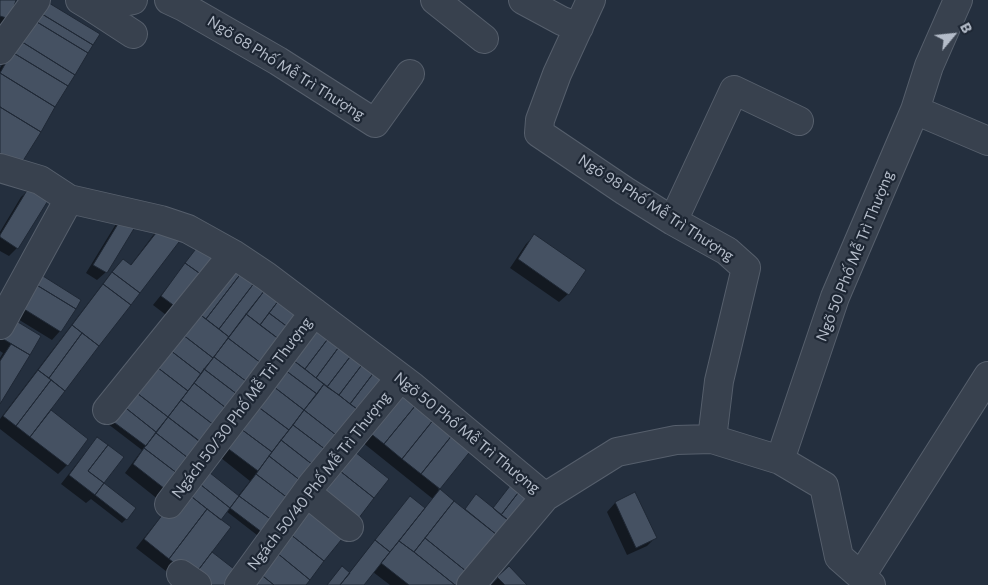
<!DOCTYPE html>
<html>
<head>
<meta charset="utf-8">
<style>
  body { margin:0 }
  #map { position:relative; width:988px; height:585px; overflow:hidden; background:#242f3e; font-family:Commissioner,sans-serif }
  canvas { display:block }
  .north { position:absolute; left:928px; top:10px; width:50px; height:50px; -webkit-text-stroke:4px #1d2633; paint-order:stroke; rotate:62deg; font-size:14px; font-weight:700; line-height:20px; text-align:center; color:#b4bcc9 }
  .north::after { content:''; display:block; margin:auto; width:18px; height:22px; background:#b4bcc9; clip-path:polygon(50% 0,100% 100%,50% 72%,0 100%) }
</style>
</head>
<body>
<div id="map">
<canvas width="988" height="585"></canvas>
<div class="north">B</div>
</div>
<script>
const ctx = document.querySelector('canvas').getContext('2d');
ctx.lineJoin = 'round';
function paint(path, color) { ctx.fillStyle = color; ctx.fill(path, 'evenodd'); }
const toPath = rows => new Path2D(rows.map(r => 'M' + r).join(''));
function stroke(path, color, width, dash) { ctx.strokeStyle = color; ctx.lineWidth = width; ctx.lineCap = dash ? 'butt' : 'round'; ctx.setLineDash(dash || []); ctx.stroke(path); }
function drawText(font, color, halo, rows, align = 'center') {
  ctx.font = font + ' Commissioner,sans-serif'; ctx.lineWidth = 4.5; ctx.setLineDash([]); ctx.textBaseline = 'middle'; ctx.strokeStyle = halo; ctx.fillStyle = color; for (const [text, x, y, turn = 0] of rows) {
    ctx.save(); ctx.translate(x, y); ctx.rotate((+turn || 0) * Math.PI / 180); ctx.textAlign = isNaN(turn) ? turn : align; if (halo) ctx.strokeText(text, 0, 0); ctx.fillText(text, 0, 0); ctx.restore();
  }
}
paint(toPath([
  [0,0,15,0,9,18,0,27],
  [24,29,0,176,0,68],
  [30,189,17,248,9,256,0,251,0,232,21,197],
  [124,215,106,272,97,280,86,273,116,224],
  [163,225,180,238,49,410,86,439,67,465,58,474,0,429,0,419,114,269,123,260,130,266,154,234],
  [534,236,568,294,559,302,510,268,526,244],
  [182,269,174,321,153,305],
  [225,269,308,318,164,504,125,473,142,450,108,424],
  [26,286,60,331,52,340,8,313],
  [0,326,40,336,0,401,0,358,3,353,0,351],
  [305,327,378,368,266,542,226,511,184,585,136,548,178,495,238,496,250,481,211,450],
  [392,394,474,444,438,489,464,510,476,496,493,509,536,494,463,585,390,585,373,572,363,585,328,585,349,573,402,506,424,509,433,499,357,438],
  [98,439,103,483,126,519,122,523,91,499,86,503,61,484,89,448],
  [634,494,655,538,647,546,627,555,607,512,615,503],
  [498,578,525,585,491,585]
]), '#0007');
const building = toPath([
  [0,0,16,0,10,19,0,16,0,0],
  [44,0,100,34,93,45,37,11,44,0],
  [37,11,93,45,88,53,32,19,37,11],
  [32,19,88,53,75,75,19,40,32,19],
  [19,40,75,75,68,86,12,52,19,40],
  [12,52,68,86,55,107,0,73,12,52],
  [0,73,55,107,41,132,0,107,0,73],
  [0,107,41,132,16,172,0,162,0,107],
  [29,187,49,199,18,249,0,237,0,235,29,187],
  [124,214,138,222,107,273,93,265,124,214],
  [163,224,182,238,140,293,112,272,123,259,131,265,163,224],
  [534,234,586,270,569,295,518,259,534,234],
  [202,241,225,259,209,280,185,263,202,241],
  [233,259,245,268,206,319,194,310,233,259],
  [185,263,209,280,184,313,161,296,185,263],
  [245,268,258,278,219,329,206,319,245,268],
  [35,271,81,300,76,309,30,281,35,271],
  [112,272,140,293,131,305,103,284,112,272],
  [258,278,268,286,229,337,219,329,258,278],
  [30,281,76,309,61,332,16,304,30,281],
  [103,284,131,305,99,346,72,325,103,284],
  [268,286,282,296,260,325,246,314,268,286],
  [282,296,309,318,297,334,269,313,282,296],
  [194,310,229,337,213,358,178,331,194,310],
  [269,313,297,334,288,346,260,325,269,313],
  [246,314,288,346,270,370,228,338,246,314],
  [8,316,41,336,30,355,0,337,8,316],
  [313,316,333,332,305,369,285,354,313,316],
  [72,325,82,333,49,378,38,370,72,325],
  [178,331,213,358,201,374,166,347,178,331],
  [333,332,344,340,316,378,305,369,333,332],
  [82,333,99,346,65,391,49,378,82,333],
  [228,338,270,370,255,388,214,357,228,338],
  [344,340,356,349,327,387,316,378,344,340],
  [11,344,30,355,0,404,0,361,11,344],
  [166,347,201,374,188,391,153,364,166,347],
  [356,349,367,358,339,395,327,387,356,349],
  [285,354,324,384,317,394,277,364,285,354],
  [214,357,255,388,246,401,204,369,214,357],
  [367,358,378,367,350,404,339,395,367,358],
  [153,364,188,391,168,417,133,390,153,364],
  [277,364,317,394,304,410,265,380,277,364],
  [378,367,393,378,365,415,350,404,378,367],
  [204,369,246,401,235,415,194,383,204,369],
  [38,370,51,380,16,426,3,416,38,370],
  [51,380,65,391,30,437,16,426,51,380],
  [265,380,304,410,289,430,249,400,265,380],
  [194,383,235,415,223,432,181,400,194,383],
  [324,384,365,415,345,442,304,410,324,384],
  [400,384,420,400,384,444,365,429,400,384],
  [133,390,168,417,156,432,122,405,133,390],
  [181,400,223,432,209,449,168,417,181,400],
  [249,400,289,430,272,452,233,423,249,400],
  [420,400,438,414,402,459,384,444,420,400],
  [122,405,156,432,146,446,111,420,122,405],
  [51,410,88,439,68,466,30,437,51,410],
  [304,410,345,442,334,456,293,425,304,410],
  [438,414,457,429,421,474,402,459,438,414],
  [168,417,210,449,197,465,156,433,168,417],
  [233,423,272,452,258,471,218,441,233,423],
  [293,425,334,456,322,472,281,440,293,425],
  [457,429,476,444,440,489,421,474,457,429],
  [156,433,197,465,186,480,144,448,156,433],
  [97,437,108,445,88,471,104,483,95,495,69,475,97,437],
  [281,440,322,472,310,488,269,456,281,440],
  [108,445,124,457,104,483,88,471,108,445],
  [144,448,186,480,174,496,133,464,144,448],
  [350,448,389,479,374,498,335,467,350,448],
  [269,456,310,488,297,505,256,474,269,456],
  [200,465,239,496,230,508,191,477,200,465],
  [335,467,374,498,352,527,312,496,335,467],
  [256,474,297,505,280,526,239,496,256,474],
  [191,477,230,508,221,520,182,489,191,477],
  [513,482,521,489,501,515,493,508,513,482],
  [104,483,136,508,127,520,95,495,104,483],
  [182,489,207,509,169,559,144,539,182,489],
  [440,489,454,501,414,552,399,541,440,489],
  [521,489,534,498,513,524,501,515,521,489],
  [635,492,657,538,636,548,615,502,635,492],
  [476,494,513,524,502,539,465,509,476,494],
  [239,496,280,526,271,539,230,508,239,496],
  [410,496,425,508,390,552,375,540,410,496],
  [310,498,350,529,324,561,285,530,310,498],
  [454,501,502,539,472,576,425,538,454,501],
  [207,509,231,527,193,577,169,559,207,509],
  [285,530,324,561,310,580,271,548,285,530],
  [425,538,472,576,465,585,455,585,414,552,425,538],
  [375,540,390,552,364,585,340,585,375,540],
  [399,541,414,552,455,585,409,585,381,563,399,541],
  [271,548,310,580,306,585,274,585,254,569,271,548],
  [212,552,243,576,236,585,204,585,193,577,212,552],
  [342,566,350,573,340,585,327,585,342,566],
  [509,566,527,585,505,585,497,577,509,566],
  [254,569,274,585,242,585,254,569]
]);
paint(building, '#455162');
stroke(building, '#1f2835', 1);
const minor = toPath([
  [80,0,90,6,118,3,133,0],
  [169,0,184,7,278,61,375,123,410,74],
  [435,0,484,39],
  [523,0,562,21,579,27],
  [591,0,557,74,540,120,539,133,625,191,673,221,727,251,746,268,719,381,712,439],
  [90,6,133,34],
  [0,50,36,0],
  [915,110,988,141],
  [0,168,40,180,69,199,161,220,188,229,233,254,266,276,413,387,545,497],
  [673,221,734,90,799,121],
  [0,325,69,199],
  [107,410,233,254],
  [780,460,835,297,915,110,929,66,958,0],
  [307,493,349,527],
  [169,504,228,426,256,390,314,312],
  [181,574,197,585],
  [861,576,988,376],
  [239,585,311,486,400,378],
  [471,585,545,497,617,452,676,440,712,439,780,460,824,486,839,557,871,585]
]);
stroke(minor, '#565f6c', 30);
stroke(minor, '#38414e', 28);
drawText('15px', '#b4bcc9', '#1d2633', [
  ["Ngõ 68 Phố Mễ Trì Thượng",286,68,32],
  ["Ngõ 98 Phố Mễ Trì Thượng",656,208,33],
  ["Ngõ 50 Phố Mễ Trì Thượng",855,256,-68],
  ["Ngách 50/30 Phố Mễ Trì Thượng",242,408,-53],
  ["Ngõ 50 Phố Mễ Trì Thượng",467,433,39],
  ["Ngách 50/40 Phố Mễ Trì Thượng",319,481,-52]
]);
</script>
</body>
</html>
